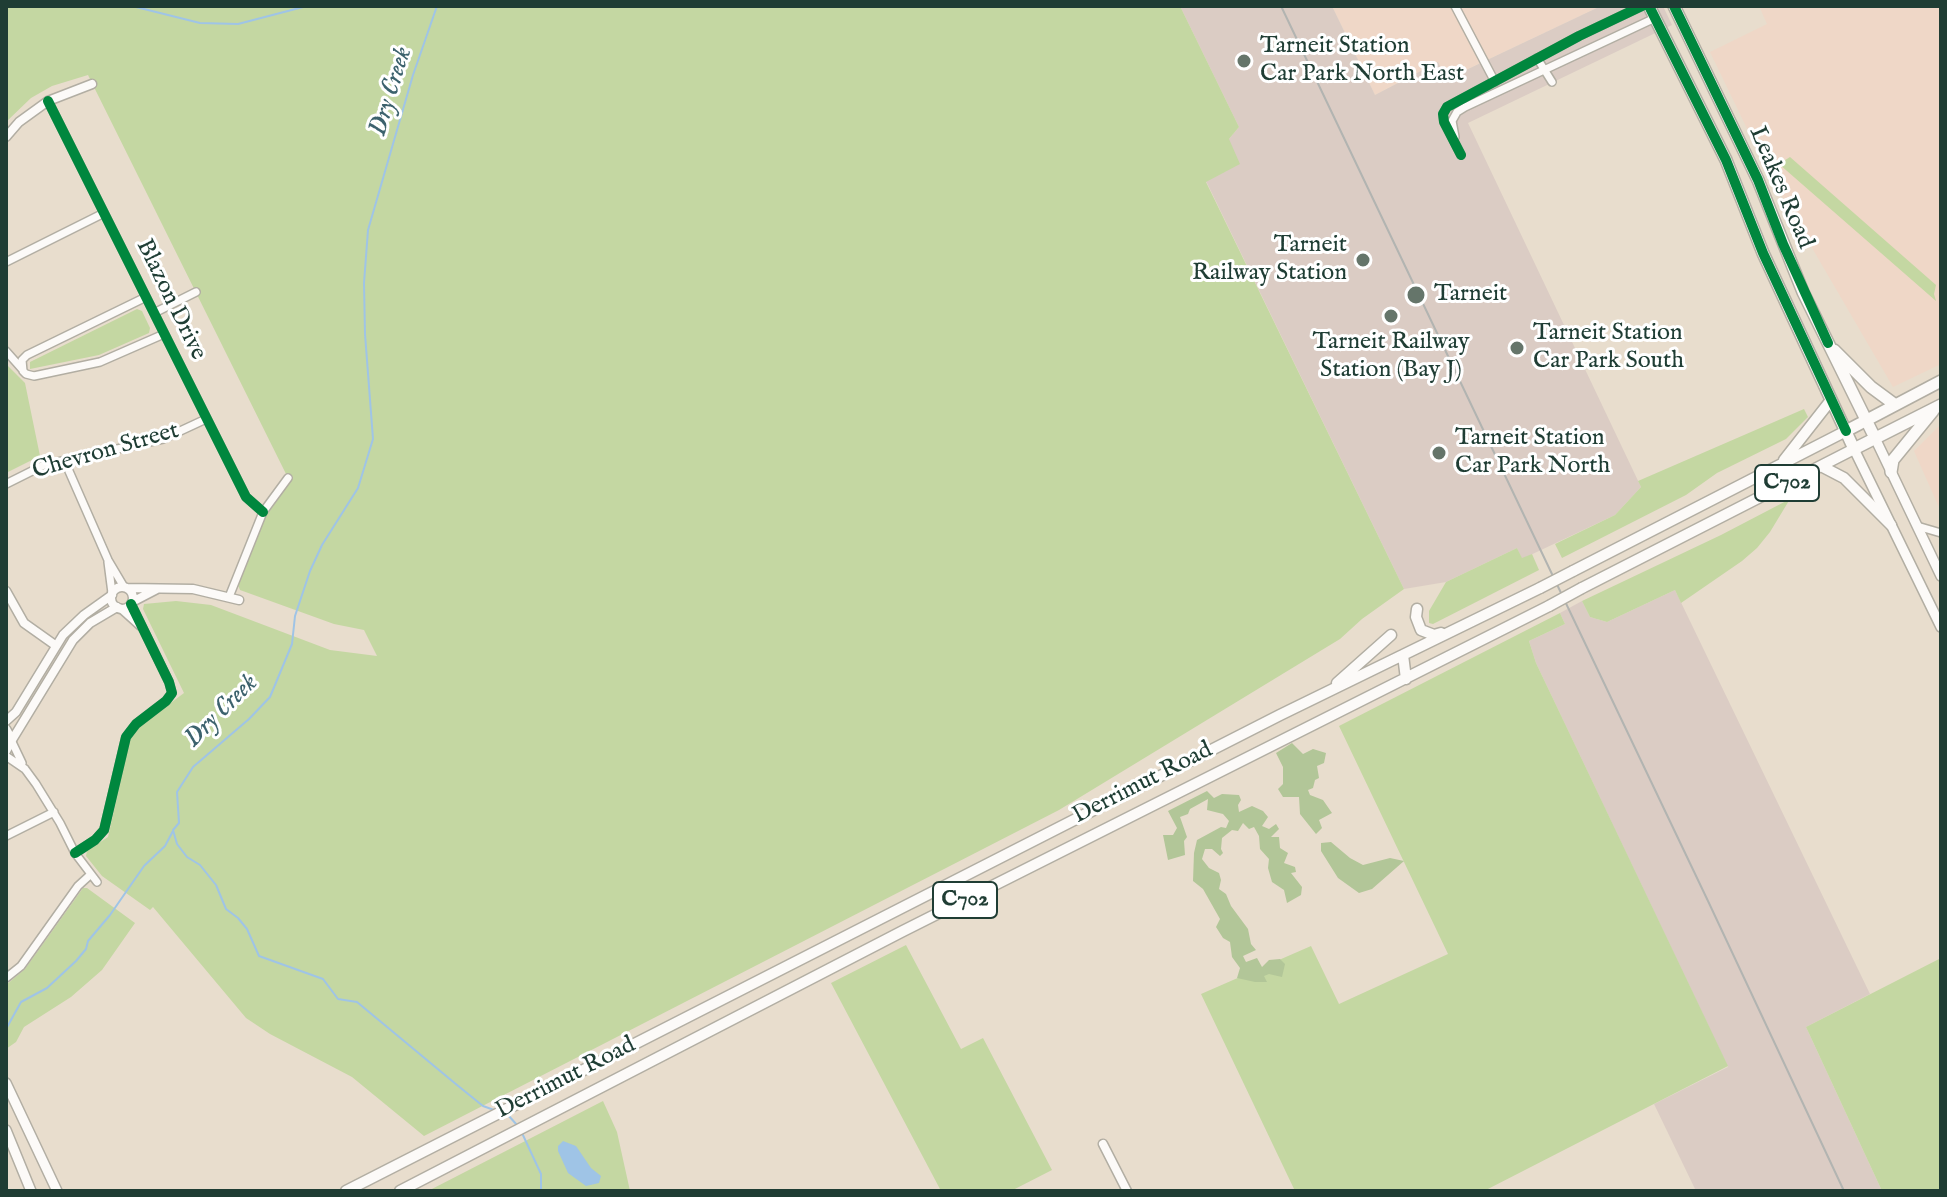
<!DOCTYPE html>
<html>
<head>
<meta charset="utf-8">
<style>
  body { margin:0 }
  #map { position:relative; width:1947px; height:1197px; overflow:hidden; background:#e8ddcd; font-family:"IM FELL English",serif }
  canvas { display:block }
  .frame { position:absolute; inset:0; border:8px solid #1f3d34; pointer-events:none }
</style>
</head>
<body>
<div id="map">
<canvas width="1947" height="1197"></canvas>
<div class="frame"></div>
</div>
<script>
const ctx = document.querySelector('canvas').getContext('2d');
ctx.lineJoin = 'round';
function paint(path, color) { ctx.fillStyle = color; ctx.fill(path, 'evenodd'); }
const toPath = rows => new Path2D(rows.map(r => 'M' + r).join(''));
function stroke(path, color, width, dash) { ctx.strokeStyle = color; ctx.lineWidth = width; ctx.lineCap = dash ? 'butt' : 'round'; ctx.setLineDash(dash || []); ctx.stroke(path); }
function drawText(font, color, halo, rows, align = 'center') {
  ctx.font = font + ' "IM FELL English",serif'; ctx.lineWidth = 6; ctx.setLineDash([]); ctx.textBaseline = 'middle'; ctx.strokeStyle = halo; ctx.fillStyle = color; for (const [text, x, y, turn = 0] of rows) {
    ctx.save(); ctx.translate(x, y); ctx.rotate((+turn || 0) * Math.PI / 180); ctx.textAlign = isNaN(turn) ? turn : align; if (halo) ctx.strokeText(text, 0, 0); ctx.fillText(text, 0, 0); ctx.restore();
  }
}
paint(toPath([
  [1332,6,1601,6,1447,79,1438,62,1375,95],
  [1759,6,1941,6,1941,364,1893,387,1769,174,1710,52,1767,24],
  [1941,424,1941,512,1914,451]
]), '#efd7c7');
paint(toPath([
  [1180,6,1332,6,1375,95,1438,62,1447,79,1601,6,1663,6,1672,25,1468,123,1641,487,1615,515,1522,559,1517,548,1446,582,1404,589,1206,181,1229,139,1239,127],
  [1675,590,1870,994,1806,1027,1882,1191,1696,1191,1654,1104,1728,1067,1536,663,1529,641,1565,624,1560,613,1582,601,1590,617,1607,622]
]), '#dbccc4');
paint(toPath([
  [6,6,1180,6,1239,127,1229,139,1240,164,1206,182,1404,589,1362,619,1340,639,1059,810,424,1136,352,1077,270,1034,246,1018,153,907,150,910,102,876,86,856,87,851,108,837,130,739,140,726,184,693,143,609,144,604,176,601,211,605,330,650,377,656,364,630,334,624,240,590,238,585,262,522,290,482,88,75,52,86,31,98,6,122],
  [1790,157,1936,285,1934,294,1936,301,1779,164],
  [137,309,142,311,150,328,149,333,99,355,30,369,30,362],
  [6,364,25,383,40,456,6,473],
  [1804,409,1808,417,1786,439,1717,473,1686,495,1562,558,1555,544,1615,515,1641,487,1638,481],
  [1790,499,1770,532,1757,548,1742,561,1681,603,1675,590,1607,622,1590,617,1582,601,1721,535],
  [1517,548,1522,558,1532,554,1539,570,1433,624,1429,623,1429,611,1446,582],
  [1560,613,1565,624,1529,641,1536,663,1728,1066,1484,1191,1295,1191,1201,994,1311,946,1339,1004,1448,954,1339,726],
  [83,888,87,888,135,923,102,970,71,997,24,1027,16,1042,6,1049,6,985,25,969],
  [906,945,961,1049,983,1038,1052,1170,1011,1191,941,1191,831,983],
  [1941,958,1941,1191,1882,1191,1806,1027],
  [603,1101,617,1132,630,1191,428,1191]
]), '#c4d7a2');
paint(toPath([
  [1292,743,1303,754,1313,749,1326,753,1324,763,1317,766,1319,778,1315,780,1313,788,1308,790,1310,795,1323,800,1332,813,1319,820,1322,828,1316,834,1300,814,1299,797,1283,797,1278,789,1283,784,1283,767,1276,753],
  [1207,791,1214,798,1222,794,1239,795,1241,800,1238,805,1239,812,1252,806,1263,811,1268,817,1262,826,1269,829,1276,824,1279,829,1271,837,1279,837,1280,848,1288,853,1284,863,1295,867,1296,872,1291,873,1302,887,1301,895,1287,903,1284,890,1272,882,1268,868,1269,859,1260,849,1259,836,1254,827,1249,829,1243,823,1238,831,1232,830,1222,838,1221,849,1223,853,1220,856,1212,849,1205,849,1202,859,1209,868,1219,873,1221,880,1219,889,1226,894,1231,906,1248,929,1251,944,1256,950,1243,956,1246,962,1257,958,1262,967,1269,960,1280,959,1285,964,1282,977,1269,974,1264,976,1267,982,1255,982,1237,978,1240,968,1232,957,1230,942,1223,938,1216,927,1220,919,1203,889,1193,881,1194,853,1197,840,1221,827,1226,828,1229,821,1223,814,1207,810,1208,799,1190,809,1188,814,1180,817,1187,837,1184,841,1185,855,1168,860,1163,835,1173,835,1177,828,1168,811],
  [1331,842,1350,858,1363,865,1390,858,1404,861,1372,889,1359,893,1338,878,1321,851,1321,843]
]), '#b2c698');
paint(toPath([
  [563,1141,576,1146,591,1168,601,1176,599,1183,586,1186,568,1173,558,1151,558,1146]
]), '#9fc4e6');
stroke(toPath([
  [132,6,200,23,238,24,307,6],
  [437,6,413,75,368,230,364,283,365,334,373,439,358,488,322,545,310,571,295,616,292,644,270,697,249,719,193,767,177,792,179,823,173,830,177,844,187,857,200,865,216,885,226,909,238,918,247,929,259,956,323,979,338,999,357,1002,457,1085,483,1106,494,1110],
  [6,1029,21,1002,47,988,76,961,86,949,88,941,110,915,144,866,165,846,173,831],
  [508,1115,517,1125],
  [522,1133,541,1174,541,1191]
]), '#9fc4e6', 2);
const minor = toPath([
  [1455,6,1495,82],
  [1537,58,1552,82],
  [48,101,246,497,263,512],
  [1455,137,1452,121,1457,112,1465,107,1655,18],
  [1461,155,1444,122,1443,114,1447,107,1579,36,1642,6],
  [6,262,104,213],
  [146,297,27,355,22,360,23,371,26,374,34,376,100,362,164,334],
  [154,313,196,292],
  [6,351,22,369],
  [65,462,108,560,124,587],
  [6,484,44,465,163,439,206,419],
  [1917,526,1941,533],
  [108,562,112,593],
  [229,597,263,512,288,478],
  [120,608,140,626],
  [12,742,22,763],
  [6,756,25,769,36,784,60,823,75,853,97,882],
  [6,836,54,812],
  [75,853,95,840,104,830,126,737,136,724,166,701,172,693,169,682,131,604],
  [6,978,21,966,78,886,90,875]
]);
const tertiary = toPath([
  [6,137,19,122,48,101,92,84],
  '111 598a11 11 0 1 1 22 0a11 11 0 1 1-22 0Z',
  [127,588,193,589,239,600],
  [6,591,24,623,55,645],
  [132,602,157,589],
  [6,721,16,712,63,635,84,615,112,595],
  [6,729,12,740,6,751],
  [12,740,73,640,90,623,117,607],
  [1103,1144,1127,1191]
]);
const secondary = toPath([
  [1875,438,1941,576],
  [1854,449,1941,627],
  [6,1083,57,1191],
  [6,1130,31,1191]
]);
const primary = toPath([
  [1784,460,1831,400],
  [1821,466,1844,478,1891,525],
  [1573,571,1846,431],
  [1582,588,1854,449],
  [1417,609,1416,617,1421,630,1434,635,1441,633],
  [1403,655,1406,679],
  [1337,683,1391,635],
  [346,1191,1280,715,1540,588],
  [400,1191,903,931,1549,606]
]);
const trunk = toPath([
  [1649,6,1726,160,1763,253,1854,449,1941,405],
  [1674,6,1758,180,1803,292,1875,438],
  [1834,350,1871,387,1894,404],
  [1846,431,1941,381],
  [1891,472,1893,460,1933,411]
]);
stroke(minor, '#b2aea3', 10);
stroke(tertiary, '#b2aea3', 11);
stroke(secondary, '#b2aea3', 12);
stroke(primary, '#b2aea3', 13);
stroke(trunk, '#b2aea3', 14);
stroke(minor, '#fcfaf8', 7);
stroke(tertiary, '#fcfaf8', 8);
stroke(secondary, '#fcfaf8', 9);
stroke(primary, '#fcfaf8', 10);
stroke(trunk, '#fcfaf8', 11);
stroke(toPath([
  [1281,6,1708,901,1844,1191]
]), '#b2b4b1', 2);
const primaryBridge = toPath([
  [1540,588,1573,571],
  [1549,606,1582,588]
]);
stroke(primaryBridge, '#b2aea3', 13, []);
stroke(primaryBridge, '#fcfaf8', 10);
stroke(toPath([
  [1649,6,1726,160,1763,253,1846,431],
  [1674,6,1758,180,1783,244,1828,343],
  [48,101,246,497,263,512],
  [1461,155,1444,122,1443,114,1447,107,1579,36,1642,6],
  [75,853,95,840,104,830,126,737,136,724,166,701,172,693,169,682,131,604]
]), '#00873e', 10);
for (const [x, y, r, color] of [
  [1244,61,8,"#65756a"],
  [1363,260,8,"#65756a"],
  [1416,295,10,"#65756a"],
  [1391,316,8,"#65756a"],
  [1517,348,8,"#65756a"],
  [1439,453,8,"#65756a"]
]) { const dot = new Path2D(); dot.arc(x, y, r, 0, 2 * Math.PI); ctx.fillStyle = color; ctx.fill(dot); stroke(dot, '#fff', 3); }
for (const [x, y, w] of [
  [1787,483,64],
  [965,900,64]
]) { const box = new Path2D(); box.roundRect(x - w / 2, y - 18, w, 36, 6); ctx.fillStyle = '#fff'; ctx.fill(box); stroke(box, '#1f3d34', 2); }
drawText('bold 22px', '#1f3d34', null, [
  ["C702",1787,483],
  ["C702",965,900]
]);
drawText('24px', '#1f3d34', '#fff', [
  ["Tarneit Station",1260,47],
  ["Car Park North East",1260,75],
  ["Tarneit",1347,246,"right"],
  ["Railway Station",1347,274,"right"],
  ["Tarneit",1434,295],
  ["Tarneit Station",1533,334],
  ["Car Park South",1533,362],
  ["Tarneit Railway",1391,343,"center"],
  ["Station (Bay J)",1391,371,"center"],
  ["Tarneit Station",1455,439],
  ["Car Park North",1455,467]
], 'left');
drawText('24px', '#1f3d34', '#fff', [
  ["Leakes Road",1780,188,67],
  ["Blazon Drive",170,300,64],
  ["Chevron Street",106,452,-16],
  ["Derrimut Road",1143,784,-27],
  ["Derrimut Road",566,1079,-27]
]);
drawText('italic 26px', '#3c626d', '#fff', [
  ["Dry Creek",392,92,-73],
  ["Dry Creek",222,712,-45]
]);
</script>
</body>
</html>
